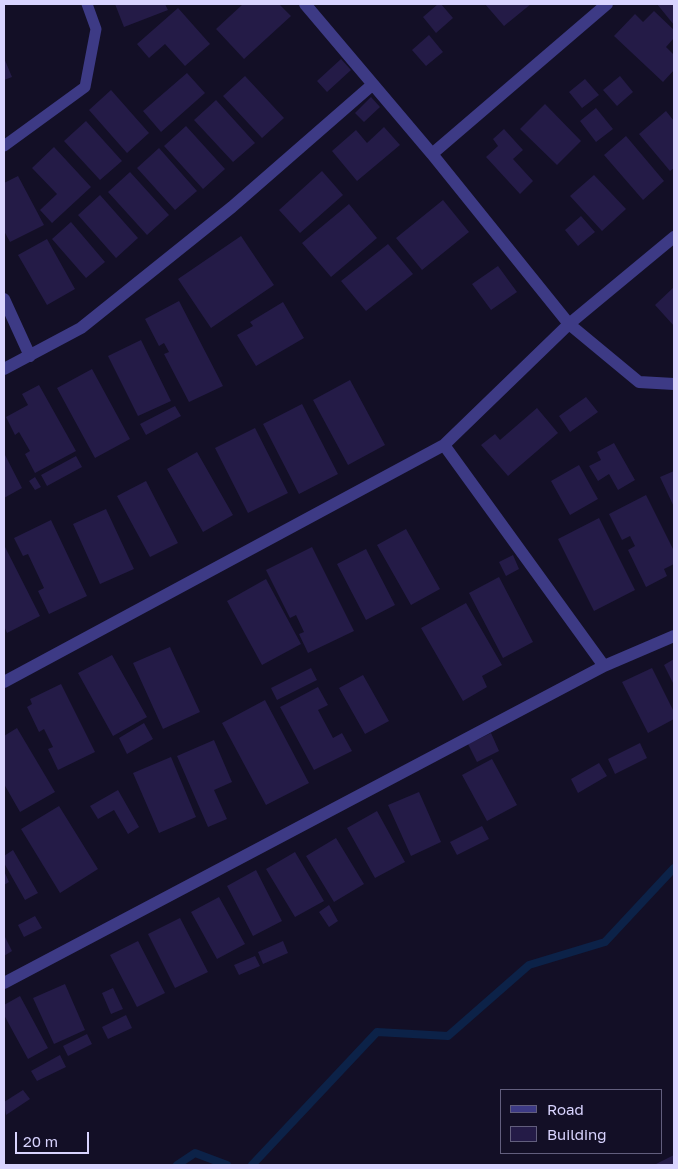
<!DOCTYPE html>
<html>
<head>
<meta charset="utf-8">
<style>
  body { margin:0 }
  #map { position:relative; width:678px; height:1169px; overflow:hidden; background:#130f26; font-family:"Golos Text",sans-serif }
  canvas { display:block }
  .frame { position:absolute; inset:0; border:5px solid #d9d4ff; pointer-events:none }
  .legend { position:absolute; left:500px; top:1089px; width:162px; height:65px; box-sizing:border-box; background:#130f26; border:1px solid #625e7d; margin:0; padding:6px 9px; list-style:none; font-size:15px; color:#d9d4ff }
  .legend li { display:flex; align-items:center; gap:10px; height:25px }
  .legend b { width:25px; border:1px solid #625e7d }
  .scale { position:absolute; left:15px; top:1132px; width:74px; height:22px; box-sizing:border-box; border:2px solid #d9d4ff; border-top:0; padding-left:6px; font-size:15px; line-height:18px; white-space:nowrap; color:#d9d4ff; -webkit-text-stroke:4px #130f26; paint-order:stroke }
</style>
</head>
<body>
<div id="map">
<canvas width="678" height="1169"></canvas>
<div class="frame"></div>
<ul class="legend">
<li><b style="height:6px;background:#3d3a85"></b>Road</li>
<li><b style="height:14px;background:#241b47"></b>Building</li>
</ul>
<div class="scale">20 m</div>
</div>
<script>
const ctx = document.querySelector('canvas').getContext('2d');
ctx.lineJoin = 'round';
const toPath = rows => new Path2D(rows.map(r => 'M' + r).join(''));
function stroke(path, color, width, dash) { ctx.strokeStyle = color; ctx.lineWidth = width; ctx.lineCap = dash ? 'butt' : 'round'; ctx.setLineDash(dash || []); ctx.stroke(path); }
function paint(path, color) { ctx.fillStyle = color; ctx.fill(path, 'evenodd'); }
stroke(toPath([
  [177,1165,195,1153,227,1165],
  [252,1165,377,1032,448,1036,529,965,605,942,674,868]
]), '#0c2248', 8);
paint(toPath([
  [115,4,165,4,168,10,124,27],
  [243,4,279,4,291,16,244,59,216,29],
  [438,4,441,4,453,18,436,33,423,17],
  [485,4,531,4,504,26],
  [657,4,674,4,674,25],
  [178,8,210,44,185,66,165,44,149,58,137,44],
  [654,11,674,30,674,38,666,47,674,55,674,70,663,82,614,36,635,14,643,22],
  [429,35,443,52,426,66,412,50],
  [4,58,12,77,4,80],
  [341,59,351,70,327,92,317,81],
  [187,73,205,93,161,132,143,111],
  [245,76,284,118,262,138,223,96],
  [620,76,633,92,617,106,603,90],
  [585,79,599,95,582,108,569,92],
  [111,90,149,133,127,153,89,110],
  [371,97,380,107,364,122,355,113],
  [216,100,255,143,233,162,194,120],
  [545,104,581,141,557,165,520,129],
  [596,108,613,129,596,142,580,121],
  [666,111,674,121,674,168,670,171,639,134],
  [86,121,122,161,100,180,64,141],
  [186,126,225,169,203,189,164,146],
  [384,127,400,145,357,181,332,151,356,130,367,143],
  [504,129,523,150,513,159,533,181,520,194,486,157,498,146,493,139],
  [626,136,664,181,643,200,604,155],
  [54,147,91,187,52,223,40,210,57,194,32,168],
  [159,148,197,191,175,210,137,168],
  [322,171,343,195,300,233,279,210],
  [130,172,169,215,147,235,108,192],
  [594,175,626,209,602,231,570,196],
  [18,176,44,225,10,242,4,231,4,183],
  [100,195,138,238,116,258,78,215],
  [443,200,469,232,422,270,396,238],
  [349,204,377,238,331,277,302,243],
  [581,216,595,232,578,246,565,230],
  [71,222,105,262,86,278,52,239],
  [241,236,274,285,211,328,178,279],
  [47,239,75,289,47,305,18,255],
  [388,244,413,274,366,311,341,281],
  [498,266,517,292,491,310,472,284],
  [674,287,674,326,655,305],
  [179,301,223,386,189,402,164,354,169,352,164,343,159,346,145,319],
  [283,302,304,338,256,366,237,335,253,326,250,322],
  [141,340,171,401,138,416,108,356],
  [92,369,130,439,95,458,57,388],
  [350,380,385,445,348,465,313,400],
  [39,385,76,451,35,473,25,454,30,451,19,432,15,435,6,417,28,405,22,394],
  [586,397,598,412,570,432,559,416],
  [302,404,338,474,299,494,263,424],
  [175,406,181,416,146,435,140,424],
  [537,408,558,433,508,476,481,445,495,434,500,440],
  [255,428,288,493,248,513,215,448],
  [614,443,635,480,618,490,609,474,598,481,589,466,601,460,597,452],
  [197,452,233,515,203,532,167,469],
  [4,453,22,488,4,498],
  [76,456,82,467,47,486,41,475],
  [579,465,598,499,570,515,551,481],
  [674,471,674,507,660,477],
  [35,477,41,487,35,490,29,481],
  [146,481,178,543,150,557,117,496],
  [646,495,674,551,674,564,664,569,667,576,646,587,628,550,635,546,630,536,622,540,609,514],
  [106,509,134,569,100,584,73,524],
  [599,518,635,590,594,611,558,539],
  [51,520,87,596,49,614,38,591,44,588,28,554,23,556,14,538],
  [406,529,440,589,411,605,377,545],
  [4,545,40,616,7,633,4,626],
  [312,547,354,631,308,653,299,634,304,632,296,615,290,618,266,570],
  [366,549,395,605,366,620,337,564],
  [513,555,519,569,506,576,499,562],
  [499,577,533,642,503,658,469,593],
  [266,579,301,644,262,665,227,601],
  [466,603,502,665,482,676,487,687,463,701,421,628],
  [170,647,200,712,163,729,133,663],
  [112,655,147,717,113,736,78,673],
  [674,659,674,685,664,665],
  [311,668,317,680,277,700,271,688],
  [652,668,674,712,674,719,648,733,622,682],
  [363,675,389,721,365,734,339,688],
  [61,684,95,752,58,770,48,749,53,747,44,729,39,732,27,707,32,704,30,699],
  [318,687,328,705,318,710,333,738,342,733,352,751,314,770,280,707],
  [265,700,309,783,266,805,222,723],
  [144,723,153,739,127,754,119,738],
  [17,728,55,792,20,812,4,784,4,736],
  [491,733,499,751,477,762,468,744],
  [214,740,232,782,214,790,227,819,208,827,177,756],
  [640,743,647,758,615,774,608,759],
  [171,757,196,817,159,833,133,773],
  [492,759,517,805,487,821,462,775],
  [599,763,607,776,578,793,571,779],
  [118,790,139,827,128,834,114,810,98,819,90,806],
  [419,792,441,842,411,856,388,805],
  [59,806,98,869,60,893,21,829],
  [377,811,405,862,375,878,347,828],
  [482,826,489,839,457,855,450,842],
  [336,838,364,884,334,902,306,856],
  [13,850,38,893,25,900,4,863,4,856],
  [295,852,324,901,295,917,266,869],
  [256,870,282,921,253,936,227,886],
  [4,871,9,882,4,885],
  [219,897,245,944,217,959,191,912],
  [329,905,338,921,329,927,319,912],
  [35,916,42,928,24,937,18,925],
  [180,918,208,972,175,988,148,934],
  [4,935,12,951,4,956],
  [138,941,165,993,137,1007,110,955],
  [283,941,288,953,263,964,258,952],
  [255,956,260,966,239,975,234,965],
  [65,984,85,1030,54,1044,33,998],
  [113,988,123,1009,111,1014,102,993],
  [20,996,48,1048,28,1059,4,1015,4,1005],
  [126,1015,132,1028,108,1039,102,1027],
  [87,1034,92,1044,68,1056,63,1046],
  [60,1055,66,1067,37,1081,31,1071],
  [23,1090,30,1099,6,1115,4,1102],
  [674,1155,674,1165,654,1165]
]), '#241b47');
stroke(toPath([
  [4,146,85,87,96,29,87,4]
]), '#3d3a85', 11);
stroke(toPath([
  [305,4,432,154,569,324,639,382,674,384],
  [432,154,607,4],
  [4,299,30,356],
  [4,369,81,328,232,207,372,85],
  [444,445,604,666],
  [4,682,444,445,569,324,674,237],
  [4,983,604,666,674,636]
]), '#3d3a85', 12);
</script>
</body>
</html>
